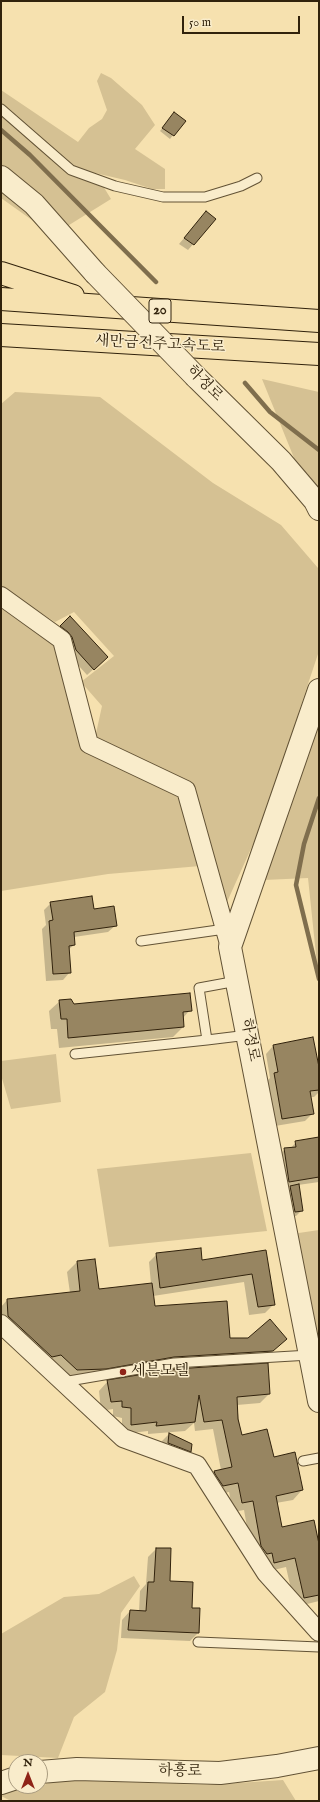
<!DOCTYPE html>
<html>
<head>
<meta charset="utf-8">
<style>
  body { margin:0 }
  #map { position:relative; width:320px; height:1802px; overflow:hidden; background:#f6e1af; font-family:"IM FELL English",serif }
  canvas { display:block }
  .frame { position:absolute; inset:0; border:2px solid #31220c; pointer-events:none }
  .north { position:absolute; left:8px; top:1754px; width:40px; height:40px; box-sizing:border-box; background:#f9eccb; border:1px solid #a99b7f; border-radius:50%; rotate:0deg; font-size:11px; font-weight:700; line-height:16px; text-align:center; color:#31220c }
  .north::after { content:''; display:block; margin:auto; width:14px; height:18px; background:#8f2418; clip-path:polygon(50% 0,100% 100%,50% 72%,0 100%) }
  .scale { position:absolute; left:182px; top:16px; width:118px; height:18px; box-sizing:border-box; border:2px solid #31220c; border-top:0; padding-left:5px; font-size:12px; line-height:14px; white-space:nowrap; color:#31220c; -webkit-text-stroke:3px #f9eccb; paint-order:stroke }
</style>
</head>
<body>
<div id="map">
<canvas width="320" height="1802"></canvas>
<div class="frame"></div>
<div class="north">N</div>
<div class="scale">50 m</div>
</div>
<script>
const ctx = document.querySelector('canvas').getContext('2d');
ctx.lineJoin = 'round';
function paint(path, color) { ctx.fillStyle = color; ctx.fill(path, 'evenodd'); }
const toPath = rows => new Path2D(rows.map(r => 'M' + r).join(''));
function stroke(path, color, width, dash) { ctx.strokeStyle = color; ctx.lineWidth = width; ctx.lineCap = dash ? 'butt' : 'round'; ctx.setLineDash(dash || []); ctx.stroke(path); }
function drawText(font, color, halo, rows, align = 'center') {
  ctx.font = font + ' "IM FELL English","Noto Serif KR",serif'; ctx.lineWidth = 3; ctx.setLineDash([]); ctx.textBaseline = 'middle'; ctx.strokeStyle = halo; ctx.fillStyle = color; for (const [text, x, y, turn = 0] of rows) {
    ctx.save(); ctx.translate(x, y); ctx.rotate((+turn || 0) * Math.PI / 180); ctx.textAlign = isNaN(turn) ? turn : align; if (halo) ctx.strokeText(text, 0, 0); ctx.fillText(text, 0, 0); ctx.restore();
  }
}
paint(toPath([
  [101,73,111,78,142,105,155,125,135,149,165,169,165,189,152,189,125,180,95,173,111,199,53,235,1,198,1,90,78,142,89,128,102,119,107,110,97,81],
  [262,379,319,392,319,500,305,485],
  [15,392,100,397,213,483,281,525,318,568,318,654,300,708,272,802,227,902,187,785,95,738,102,706,81,682,114,656,74,612,55,622,1,587,1,404],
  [1,603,56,643,81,747,178,794,200,866,108,874,1,891],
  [319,712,319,983,308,878,264,880],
  [56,1054,61,1102,11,1109,1,1075,1,1061],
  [251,1153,267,1231,109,1247,97,1169],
  [319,1230,319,1352,292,1234],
  [134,1576,140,1586,121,1613,117,1650,105,1692,74,1717,58,1758,1,1755,1,1634,64,1597,99,1594],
  [59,1780,208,1785,283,1780,296,1801,11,1801,1,1796,1,1793,40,1786]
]), '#d5c193');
paint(toPath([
  [172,116,184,121,170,139,160,131],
  [201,218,214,220,188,250,179,244],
  [70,618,107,657,87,675,70,656,55,632],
  [51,903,93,910,116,925,108,932,74,937,74,945,68,950,70,972,63,980,46,981,42,929,46,925,44,910],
  [60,1001,73,1005,190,1010,182,1019,183,1027,173,1037,59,1048,57,1029,51,1029,49,1011],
  [273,1046,319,1073,319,1092,314,1097,310,1097,313,1113,305,1121,275,1126,267,1081,270,1078,266,1054],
  [319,1138,319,1182,298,1185,302,1210,296,1216,289,1217,284,1192,291,1186,283,1187,279,1155,285,1149,290,1149,296,1142],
  [265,1251,274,1304,265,1313,249,1315,244,1282,153,1296,154,1307,229,1339,285,1339,262,1361,163,1366,67,1380,1,1328,1,1307,7,1300,70,1293,67,1272,77,1262,98,1290,151,1284,149,1262,157,1254,202,1261],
  [267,1365,269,1394,260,1403,237,1405,241,1436,274,1458,302,1490,293,1500,276,1503,282,1528,319,1549,319,1601,295,1607,286,1567,265,1572,252,1556,244,1510,233,1512,229,1492,214,1495,205,1481,215,1472,221,1470,213,1429,195,1431,194,1423,185,1431,148,1434,148,1431,122,1434,122,1418,113,1416,113,1409,101,1411,99,1391,108,1381],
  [169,1434,190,1451,180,1461,159,1444],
  [156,1549,169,1582,191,1609,198,1633,190,1641,121,1638,122,1620,130,1611,139,1612,140,1591,146,1584,148,1557]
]), '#0003');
stroke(toPath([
  [1,130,30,155,156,282],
  [245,383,270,412,319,450],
  [319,798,304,844,296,885,319,979]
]), '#7f6e4d', 4.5);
const building = toPath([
  [174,112,186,121,174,136,162,128,174,112],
  [206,211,216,219,194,245,184,238,206,211],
  [70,616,108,657,94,670,76,650,72,637,68,632,60,626,70,616],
  [92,896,94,909,114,906,117,926,74,932,75,945,69,946,71,973,53,974,49,921,53,920,50,902,92,896],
  [190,993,192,1011,183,1012,184,1027,68,1038,67,1019,61,1019,59,1000,71,999,74,1004,190,993],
  [313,1037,319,1067,319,1090,310,1091,314,1114,282,1119,274,1073,278,1072,273,1045,313,1037],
  [319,1137,319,1177,289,1182,284,1148,296,1147,295,1141,319,1137],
  [299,1184,303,1211,295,1212,290,1186,299,1184],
  [201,1248,202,1260,266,1250,275,1305,258,1307,252,1274,160,1288,156,1253,201,1248],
  [95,1259,99,1289,152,1283,155,1306,227,1301,230,1338,248,1338,270,1319,287,1339,273,1351,174,1357,106,1369,77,1370,61,1355,52,1357,8,1316,7,1299,80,1291,77,1261,95,1259],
  [268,1363,270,1394,237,1397,238,1419,242,1435,267,1429,274,1457,295,1452,303,1490,276,1496,282,1527,314,1520,319,1544,319,1595,304,1598,295,1558,274,1563,272,1553,267,1554,261,1546,253,1501,242,1503,238,1483,223,1486,215,1474,214,1471,232,1467,222,1420,204,1422,199,1395,195,1422,156,1426,157,1422,131,1425,131,1408,122,1407,122,1401,111,1402,107,1380,175,1369,268,1363],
  [169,1433,192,1444,191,1452,168,1443,169,1433],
  [156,1548,171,1548,170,1581,193,1582,192,1608,200,1608,199,1633,128,1630,130,1610,146,1611,148,1582,154,1582,156,1548]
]);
paint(building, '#978561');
stroke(building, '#31220c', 1);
const service = toPath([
  [1,109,71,170,115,186,163,197,205,197,241,186,257,178],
  [141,941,225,929],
  [207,1040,248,1035],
  [75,1054,207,1040,199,988,237,981],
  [63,1382,174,1363,310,1355],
  [303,1461,319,1458],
  [198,1642,319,1647]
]);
const minor = toPath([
  [1,596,62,640,89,744,186,790,230,947],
  [1,1324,123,1438,197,1465,266,1573,319,1632]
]);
const tertiary = toPath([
  [1,177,34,204,95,273],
  [196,377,281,461,315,501,319,509],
  [319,690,230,947,319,1401],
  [40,1772,77,1769,220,1773,277,1766,319,1758],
  [1,1783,16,1778]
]);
const motorway = toPath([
  [1,273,73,296],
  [1,299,319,321],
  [1,335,319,354]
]);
stroke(service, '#625235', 11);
stroke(minor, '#625235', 20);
stroke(tertiary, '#625235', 24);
stroke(motorway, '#31220c', 24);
stroke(service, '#f9eccb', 9);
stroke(minor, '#f9eccb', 18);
stroke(tertiary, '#f9eccb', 22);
stroke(motorway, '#f6e1af', 22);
const tertiaryBridge = toPath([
  [95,273,196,377]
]);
stroke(tertiaryBridge, '#625235', 24, []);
stroke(tertiaryBridge, '#f9eccb', 22);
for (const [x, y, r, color] of [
  [123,1372,4,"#8f2418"]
]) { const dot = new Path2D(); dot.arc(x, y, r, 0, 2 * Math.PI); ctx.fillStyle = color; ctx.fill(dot); stroke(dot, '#f9eccb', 1.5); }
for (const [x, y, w] of [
  [160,311,22]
]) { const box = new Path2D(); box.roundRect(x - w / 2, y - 12, w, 24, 3); ctx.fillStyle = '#f9eccb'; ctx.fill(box); stroke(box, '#31220c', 1); }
drawText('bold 14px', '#31220c', null, [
  ["20",160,311]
]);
drawText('15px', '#31220c', '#f9eccb', [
  ["새만금전주고속도로",160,345,3],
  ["하정로",204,384,45],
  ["하정로",249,1040,79],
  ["하흥로",180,1772,1]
]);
drawText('15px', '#31220c', '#f9eccb', [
  ["세븐모텔",131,1372]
], 'left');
</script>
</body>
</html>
